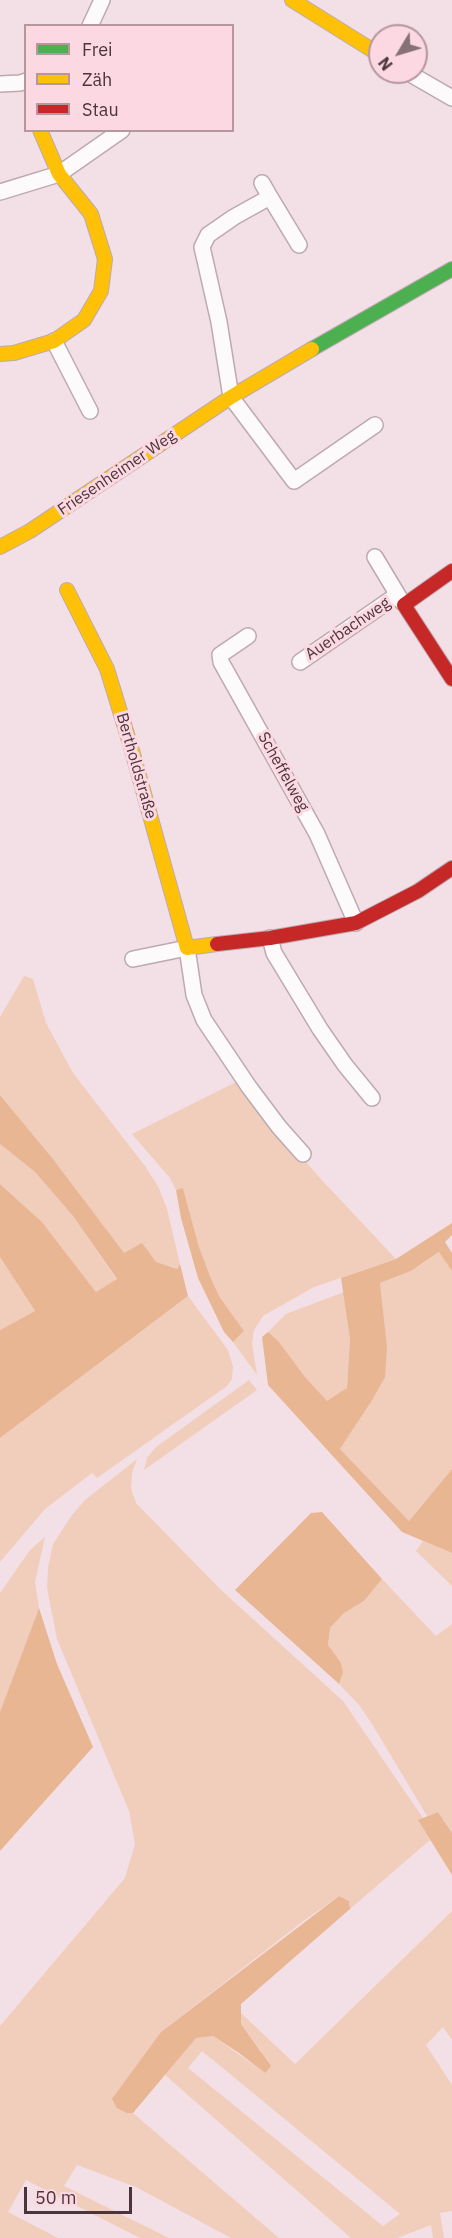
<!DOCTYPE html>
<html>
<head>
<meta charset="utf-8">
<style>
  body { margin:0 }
  #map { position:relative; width:452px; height:2238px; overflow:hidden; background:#f3e0e6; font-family:"IBM Plex Sans",sans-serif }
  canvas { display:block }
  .legend { position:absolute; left:24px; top:24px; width:210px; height:108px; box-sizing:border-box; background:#fbd8e2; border:2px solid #b5979f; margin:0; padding:8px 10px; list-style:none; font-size:18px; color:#4b353b }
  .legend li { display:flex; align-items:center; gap:12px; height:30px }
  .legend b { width:30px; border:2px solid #b5979f }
  .north { position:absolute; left:368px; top:24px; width:60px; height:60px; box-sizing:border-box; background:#fbd8e2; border:2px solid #b5979f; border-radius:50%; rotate:232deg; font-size:16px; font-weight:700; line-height:24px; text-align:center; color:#4b353b }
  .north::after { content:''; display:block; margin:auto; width:21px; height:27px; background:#867177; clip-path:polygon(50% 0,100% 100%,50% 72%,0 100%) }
  .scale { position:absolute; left:24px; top:2187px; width:108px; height:27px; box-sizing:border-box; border:3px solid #4b353b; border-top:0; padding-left:8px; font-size:18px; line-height:21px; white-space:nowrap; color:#4b353b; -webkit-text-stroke:4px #fbd8e2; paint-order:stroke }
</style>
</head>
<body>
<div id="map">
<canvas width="452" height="2238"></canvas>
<ul class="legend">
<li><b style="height:8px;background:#4caf50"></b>Frei</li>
<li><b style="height:8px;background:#ffc107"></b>Zäh</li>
<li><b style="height:8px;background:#c62828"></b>Stau</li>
</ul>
<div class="north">N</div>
<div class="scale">50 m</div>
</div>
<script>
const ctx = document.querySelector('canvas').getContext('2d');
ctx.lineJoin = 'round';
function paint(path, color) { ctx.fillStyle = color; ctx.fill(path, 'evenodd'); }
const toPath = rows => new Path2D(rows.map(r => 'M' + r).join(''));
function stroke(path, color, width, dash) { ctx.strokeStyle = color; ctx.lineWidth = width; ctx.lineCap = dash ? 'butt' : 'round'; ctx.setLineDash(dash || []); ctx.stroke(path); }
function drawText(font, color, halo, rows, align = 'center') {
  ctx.font = font + ' "IBM Plex Sans",sans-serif'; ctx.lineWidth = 6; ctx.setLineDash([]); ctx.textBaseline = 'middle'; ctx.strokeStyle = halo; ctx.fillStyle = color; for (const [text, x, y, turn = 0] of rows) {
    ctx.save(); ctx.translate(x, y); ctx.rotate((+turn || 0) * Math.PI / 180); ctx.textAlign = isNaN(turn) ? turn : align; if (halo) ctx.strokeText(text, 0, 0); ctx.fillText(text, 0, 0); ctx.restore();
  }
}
paint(toPath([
  [24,976,33,979,46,1023,73,1073,145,1166,158,1186,167,1209,180,1264,177,1269,124,1254,53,1159,0,1095,0,1017],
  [236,1082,319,1177,396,1259,314,1287,263,1316,254,1330,252,1343,257,1375,233,1342,244,1331,219,1296,210,1276,199,1247,183,1188,176,1190,170,1178,132,1134],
  [0,1144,35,1172,73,1216,117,1280,96,1292,42,1222,0,1184],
  [440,1252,452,1271,452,1469,409,1521,340,1449,371,1402,387,1346,380,1283,411,1271],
  [0,1257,35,1311,0,1330],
  [344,1292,350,1339,347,1388,327,1402,305,1377,268,1332,286,1314],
  [188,1296,228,1350,233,1367,232,1379,227,1386,97,1478,92,1473,45,1509,0,1562,0,1438],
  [249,1380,257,1390,144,1470,147,1458,156,1447],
  [137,1459,132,1473,131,1488,136,1503,220,1589,343,1701,423,1818,419,1821,430,1840,350,1909,349,1901,339,1896,302,1922,161,2032,142,2060,127,2113,133,2113,279,2238,231,2238,136,2187,77,2165,64,2186,169,2238,140,2238,26,2180,8,2212,58,2238,0,2238,0,2026,125,1878,135,1844,129,1811,57,1639,47,1588,48,1568,53,1544,72,1515,85,1500],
  [45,1537,35,1582,39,1608,0,1712,0,1593,30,1550],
  [423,1541,452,1553,452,1586,416,1551],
  [382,1579,436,1636,452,1624,452,1833,438,1812,427,1816,372,1724,359,1705,339,1684,343,1673,328,1645,330,1628,344,1613,364,1601],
  [452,1911,452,2040,443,2027,426,2045,452,2085,452,2211,440,2213,444,2238,433,2238,431,2225,397,2238,351,2238,165,2075,195,2038,213,2036,265,2073,261,2051,241,2024,241,2013,295,2064],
  [202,2051,400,2214,383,2226,188,2068]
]), '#f1cdbb');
paint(toPath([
  [0,1095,53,1159,124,1253,142,1243,156,1262,177,1269,180,1264,188,1296,0,1438,0,1330,35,1311,0,1257,0,1184,42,1222,96,1292,117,1279,73,1216,35,1172,0,1144],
  [183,1188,199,1247,210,1276,219,1296,244,1331,233,1342,224,1332,198,1278,181,1218,176,1190],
  [452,1223,452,1235,445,1242,452,1253,452,1271,439,1252,411,1271,380,1283,387,1346,385,1377,371,1402,340,1449,409,1521,452,1469,452,1553,402,1532,268,1385,262,1337,268,1332,278,1341,305,1377,327,1401,347,1388,350,1339,341,1278,396,1259],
  [322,1512,382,1579,364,1601,344,1613,330,1628,328,1645,341,1663,343,1673,339,1684,235,1590,311,1513],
  [39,1608,57,1664,93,1747,0,1851,0,1712],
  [438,1812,452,1833,452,1875,418,1820],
  [339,1896,349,1901,350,1909,241,2004,241,2024,271,2066,265,2073,239,2053,213,2036,196,2038,133,2113,127,2113,117,2108,112,2099,161,2032]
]), '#e8b693');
const street = toPath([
  [90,26,102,0],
  [407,72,452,98],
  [0,84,20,83,26,81],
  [262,183,270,197],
  [0,192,59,174,122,130],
  [299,245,270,197,234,217,208,235,202,247,219,322,231,397,294,481,375,425],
  [54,341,90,411],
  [375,557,402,602],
  [248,636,220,655,221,662,317,834,356,923],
  [300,662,397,595],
  [270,938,274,953,320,1029,345,1065,372,1098],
  [133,959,187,948,194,995,204,1020,249,1087,279,1127,303,1154]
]);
const fast = toPath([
  [312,349,452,269]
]);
const slow = toPath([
  [292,0,380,55],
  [0,354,14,353,54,341,84,320,101,291,105,259,91,214,59,174,40,130],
  [0,547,30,531,231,397,312,349],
  [67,590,107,669,131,747,187,948,217,944]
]);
const jam = toPath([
  [452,571,404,605,452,679],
  [217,944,270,938,356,923,418,891,452,868]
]);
stroke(street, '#bdaab0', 18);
stroke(fast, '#bdaab0', 16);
stroke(slow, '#bdaab0', 16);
stroke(jam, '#bdaab0', 16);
stroke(street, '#fdfafb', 15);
stroke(fast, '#4caf50', 14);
stroke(slow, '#ffc107', 14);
stroke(jam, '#c62828', 14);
drawText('16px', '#4b353b', '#fbd8e2', [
  ["Friesenheimer Weg",117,473,-34],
  ["Auerbachweg",348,629,-34],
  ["Bertholdstraße",136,766,74],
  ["Scheffelweg",283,772,61]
]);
</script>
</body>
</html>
